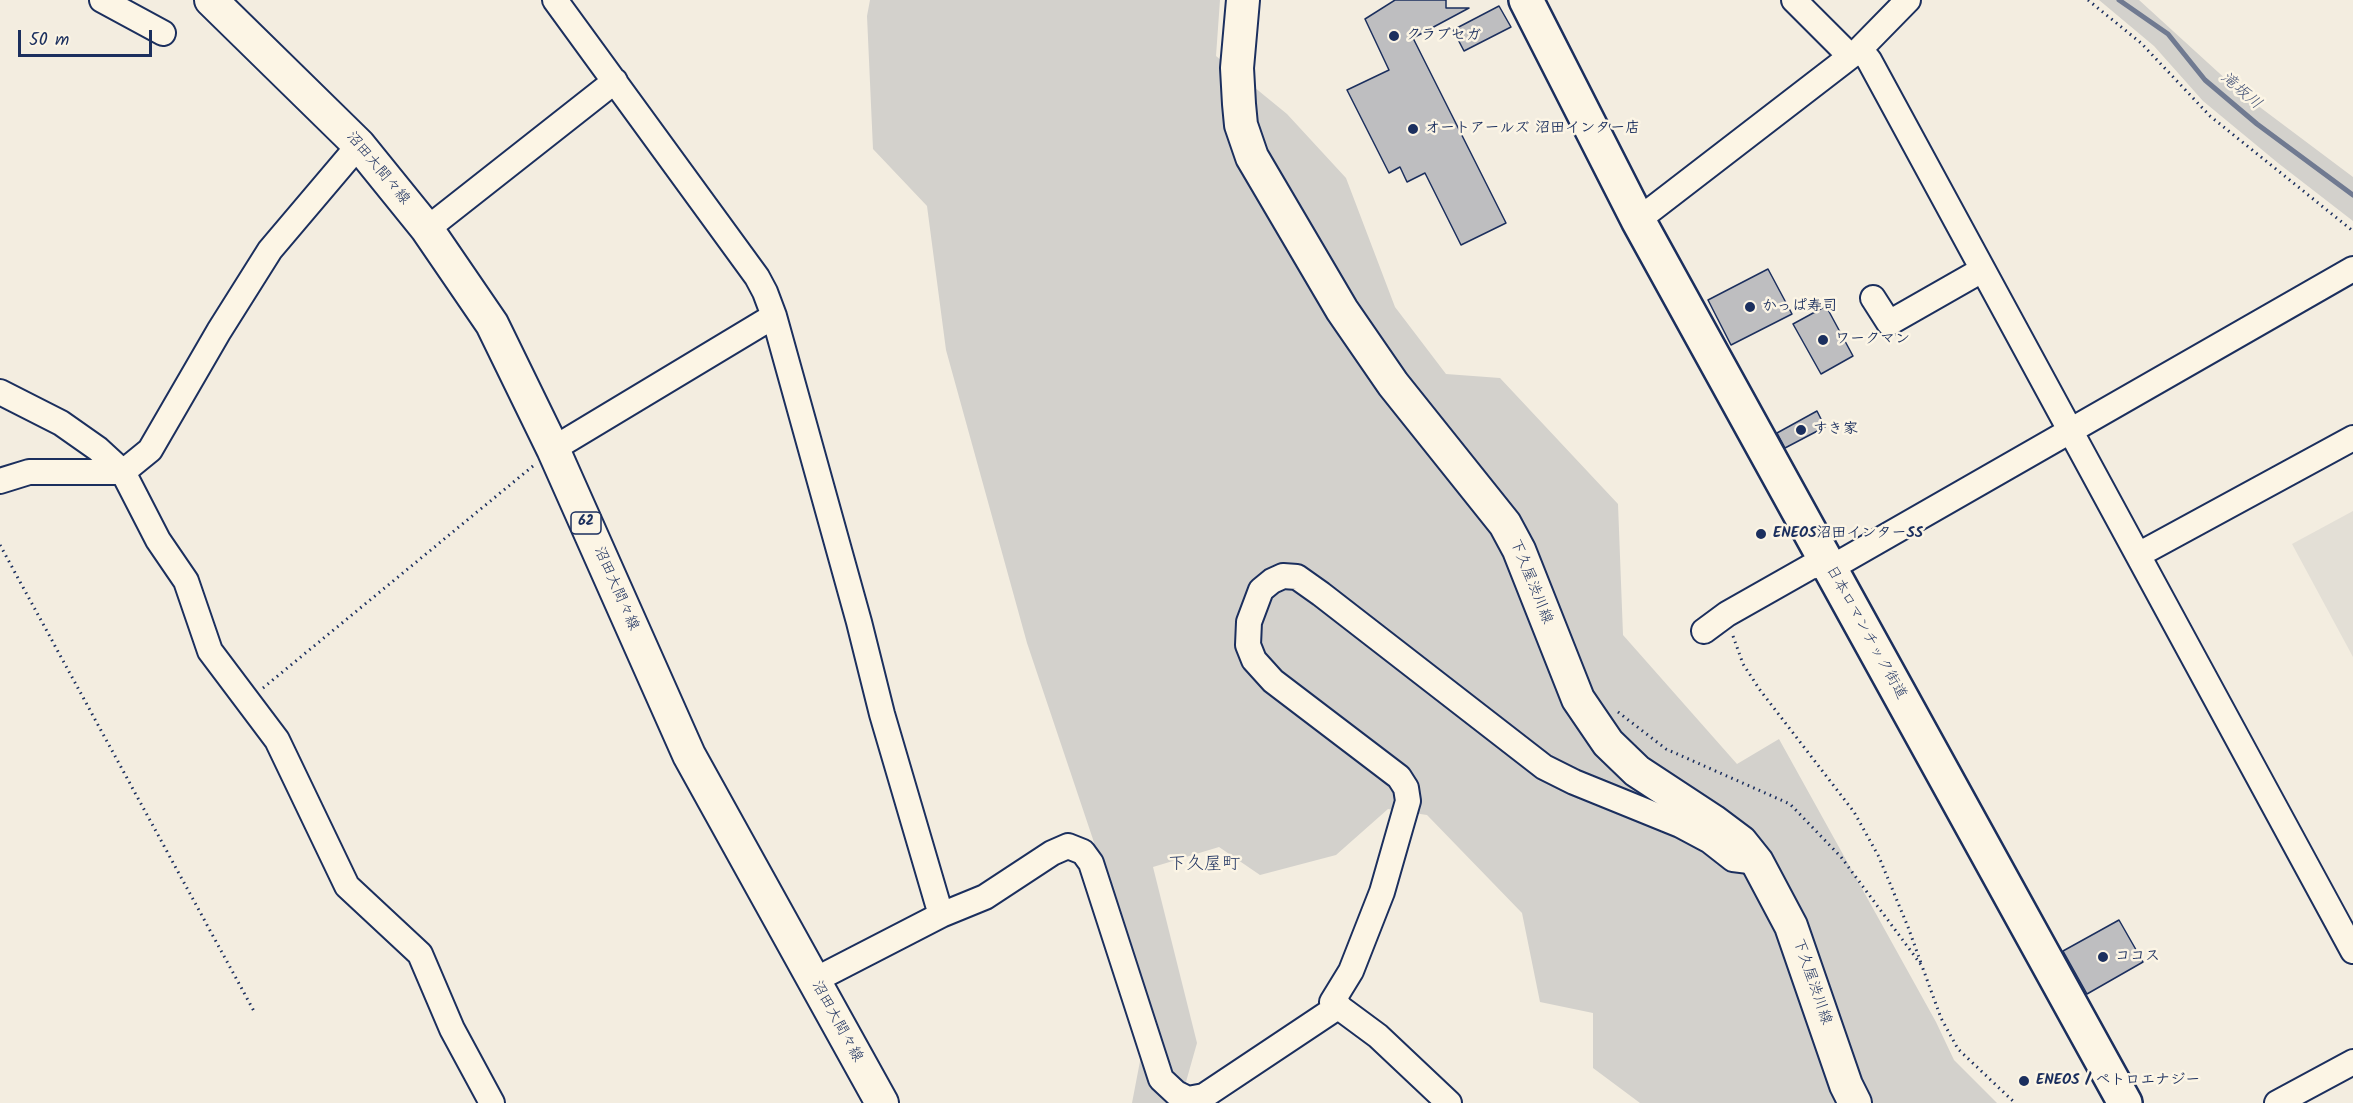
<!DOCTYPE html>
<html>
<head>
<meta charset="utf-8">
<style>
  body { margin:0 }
  #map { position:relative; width:2353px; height:1103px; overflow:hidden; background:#f3ede0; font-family:Kalam,sans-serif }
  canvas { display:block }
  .scale { position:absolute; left:18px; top:30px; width:134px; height:27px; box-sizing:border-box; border:3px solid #1b2f5e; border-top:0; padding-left:8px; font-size:18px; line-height:21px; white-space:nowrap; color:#1b2f5e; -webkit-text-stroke:4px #fcf5e5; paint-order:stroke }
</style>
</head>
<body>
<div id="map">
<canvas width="2353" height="1103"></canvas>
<div class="scale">50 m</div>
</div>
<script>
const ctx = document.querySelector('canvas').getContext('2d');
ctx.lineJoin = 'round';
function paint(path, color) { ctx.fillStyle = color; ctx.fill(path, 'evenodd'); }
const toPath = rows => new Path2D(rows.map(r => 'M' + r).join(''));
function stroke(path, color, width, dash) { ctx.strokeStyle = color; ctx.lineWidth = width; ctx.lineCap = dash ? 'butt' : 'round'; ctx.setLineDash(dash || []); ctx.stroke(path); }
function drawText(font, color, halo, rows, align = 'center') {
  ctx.font = font + ' Kalam,"Klee One",sans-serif'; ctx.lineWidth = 5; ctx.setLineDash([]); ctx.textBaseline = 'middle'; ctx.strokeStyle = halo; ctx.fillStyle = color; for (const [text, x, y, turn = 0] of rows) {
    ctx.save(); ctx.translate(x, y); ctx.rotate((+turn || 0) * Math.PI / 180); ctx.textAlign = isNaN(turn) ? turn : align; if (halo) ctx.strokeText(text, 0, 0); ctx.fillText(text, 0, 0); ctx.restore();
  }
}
paint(toPath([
  [2353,511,2353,657,2292,544]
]), '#e3dfd6');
paint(toPath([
  [870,0,1220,0,1216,56,1287,114,1346,178,1395,307,1446,374,1500,378,1618,504,1623,635,1737,764,1779,739,1936,1022,1954,1060,1997,1103,1640,1103,1593,1068,1593,1013,1540,1002,1522,913,1427,815,1388,809,1336,855,1260,875,1219,847,1153,867,1197,1043,1180,1103,1132,1103,1150,1009,1027,643,946,350,927,206,873,149,867,16],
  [2099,0,2139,0,2241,93,2353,177,2353,221,2278,163,2203,101,2154,46]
]), '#d3d1cc');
stroke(toPath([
  [2119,0,2168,34,2205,80,2257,124,2353,195]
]), '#707a91', 5);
const building = toPath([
  [1395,0,1446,0,1446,8,1469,8,1413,38,1506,223,1461,245,1425,173,1407,182,1400,167,1389,173,1347,90,1389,70,1365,19,1395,0],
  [1499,6,1511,27,1464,51,1453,30,1499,6],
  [1768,269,1792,314,1731,345,1708,300,1768,269],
  [1826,306,1853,356,1821,374,1793,324,1826,306],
  [1817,411,1825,427,1785,448,1777,433,1817,411],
  [2119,920,2143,962,2087,994,2063,951,2119,920]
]);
paint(building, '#bebec0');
stroke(building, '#1b2f5e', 1.5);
const minor = toPath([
  [102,0,163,33],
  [555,0,757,277,765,292,774,316,859,622,882,714,941,915],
  [1794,0,1850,56],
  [1860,49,1869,60,2353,951],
  [1638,220,1860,49,1908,0],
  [427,229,615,81],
  [1873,298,1889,323,1982,270],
  [0,392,61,423,98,449,123,472,158,540,186,581,210,651,277,740,347,886,420,954,452,1029,492,1103],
  [553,449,774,316],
  [0,481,29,472,123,472,150,450,219,331,270,250,359,145],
  [2138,555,2353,438],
  [1704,631,1727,614,1810,567,1843,561,2353,269],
  [813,981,941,915,985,897,1052,853,1068,846,1083,852,1091,863,1161,1079,1176,1093,1188,1099,1204,1096,1339,1006],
  [1449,1103,1378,1036,1332,1002,1351,971,1382,892,1408,801,1406,788,1399,777,1273,681,1254,660,1248,645,1249,622,1261,590,1272,581,1283,576,1297,577,1321,594,1544,767,1574,782,1680,825,1710,841,1733,859,1757,862],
  [2277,1103,2353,1062]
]);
const major = toPath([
  [211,0,359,145,427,229,492,324,553,449,689,755,882,1103],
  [1243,0,1237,68,1239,104,1241,125,1252,157,1342,310,1393,384,1505,524,1519,550,1578,699,1608,743,1637,771,1713,821,1741,842,1757,862,1791,926,1846,1085,1855,1103]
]);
const highway = toPath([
  [1526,0,1638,220,2125,1103]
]);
stroke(minor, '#1b2f5e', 28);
stroke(major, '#1b2f5e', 36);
stroke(highway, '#1b2f5e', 38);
stroke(toPath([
  [2088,0,2141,43,2210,116,2353,231],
  [0,545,255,1013],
  [1733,636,1743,664,1760,690,1854,812,1879,857,1908,927,1921,963],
  [263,688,533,466],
  [1618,712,1666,749,1790,804,1841,857,1922,966,1941,1018,1958,1049,2015,1103]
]), '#1b2f5e', 3, [1.5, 4.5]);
stroke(minor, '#fcf5e5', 24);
stroke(major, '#fcf5e5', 32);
stroke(highway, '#fcf5e5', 33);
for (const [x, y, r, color] of [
  [1394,36,6,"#1b2f5e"],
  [1413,129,6,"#1b2f5e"],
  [1750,307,6,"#1b2f5e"],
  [1823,340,6,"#1b2f5e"],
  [1801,430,6,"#1b2f5e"],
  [1761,534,6,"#1b2f5e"],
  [2103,957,6,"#1b2f5e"],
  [2024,1081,6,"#1b2f5e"]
]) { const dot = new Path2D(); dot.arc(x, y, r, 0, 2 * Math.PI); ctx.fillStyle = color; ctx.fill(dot); stroke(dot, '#fcf5e5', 2); }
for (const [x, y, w] of [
  [586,523,30]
]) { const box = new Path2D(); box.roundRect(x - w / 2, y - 11, w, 22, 4.5); ctx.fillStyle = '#fcf5e5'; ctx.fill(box); stroke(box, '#1b2f5e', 1.5); }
drawText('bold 14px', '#1b2f5e', null, [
  ["62",586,523]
]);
drawText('bold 15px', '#1b2f5e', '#fcf5e5', [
  ["クラブセガ",1406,36],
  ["オートアールズ 沼田インター店",1425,129],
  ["かっぱ寿司",1762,307],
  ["ワークマン",1835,340],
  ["すき家",1813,430],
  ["ENEOS沼田インターSS",1773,534],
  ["ココス",2115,957],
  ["ENEOS / ペトロエナジー",2036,1081]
], 'left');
drawText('15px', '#1b2f5e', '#fcf5e5', [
  ["沼田大間々線",377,169,50],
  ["下久屋渋川線",1530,582,68],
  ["沼田大間々線",615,589,66],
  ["日本ロマンチック街道",1865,633,61],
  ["下久屋渋川線",1811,982,71],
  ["沼田大間々線",836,1022,61]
]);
drawText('italic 16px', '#465478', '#fcf5e5', [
  ["滝坂川",2240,92,40]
]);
drawText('18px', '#1b2f5e', '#fcf5e5', [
  ["下久屋町",1204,866]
]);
</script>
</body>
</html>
